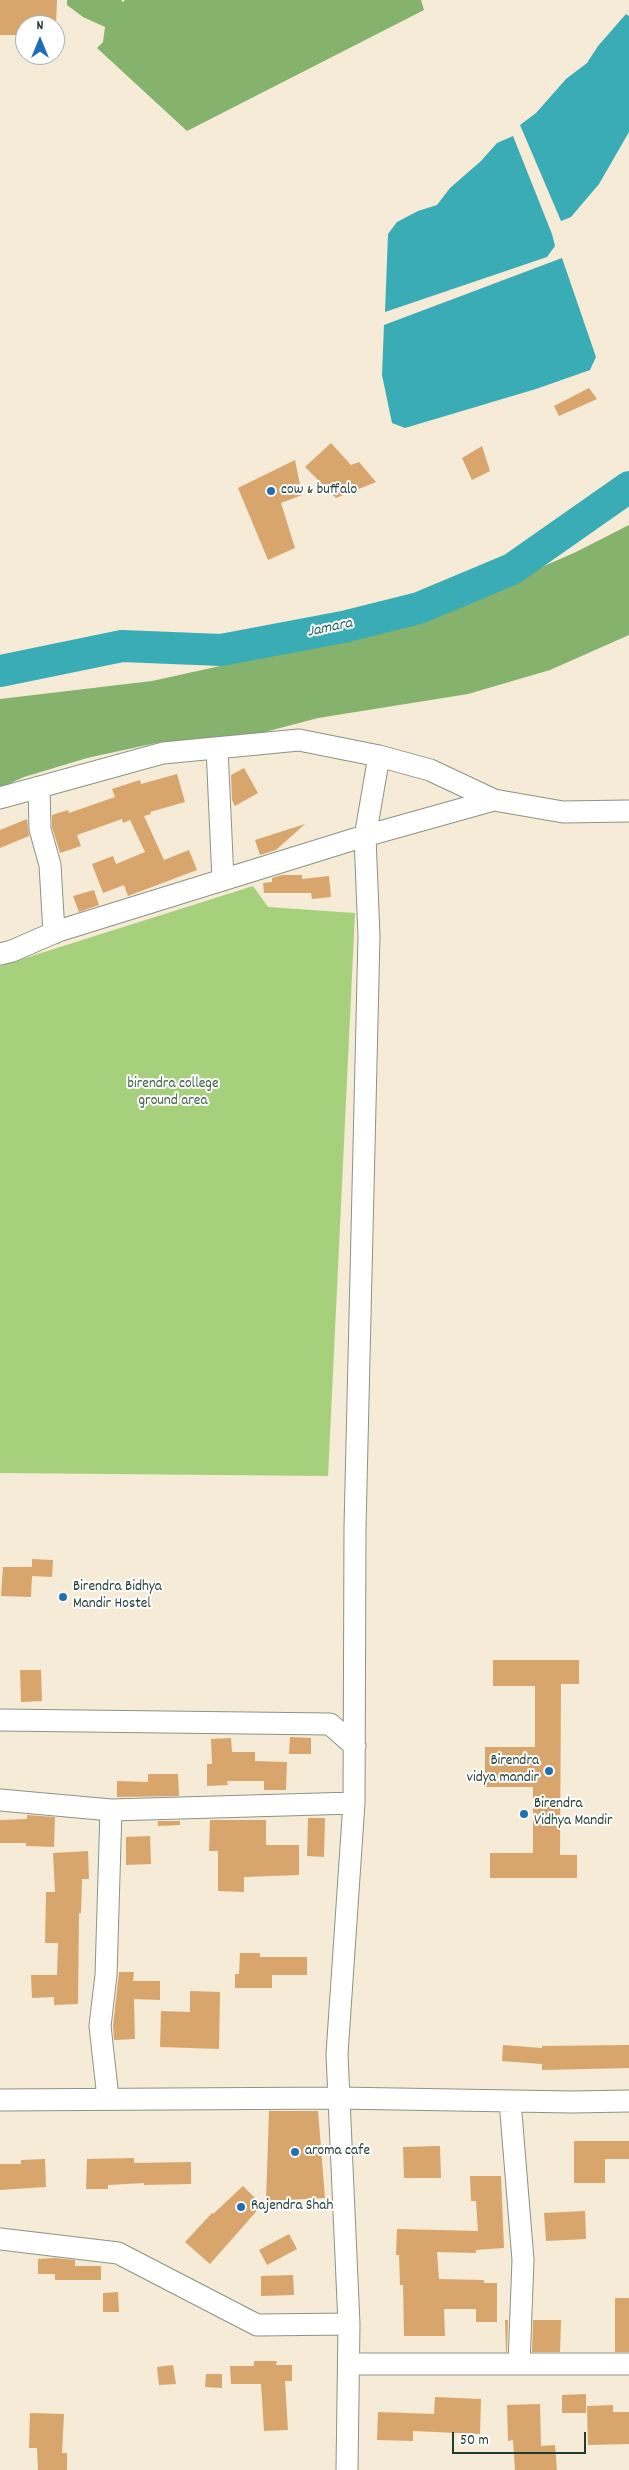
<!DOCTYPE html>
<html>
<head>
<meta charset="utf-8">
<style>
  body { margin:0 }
  #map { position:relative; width:629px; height:2470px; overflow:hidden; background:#f5ebd6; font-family:Dekko,sans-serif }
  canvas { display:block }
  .north { position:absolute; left:15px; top:15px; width:50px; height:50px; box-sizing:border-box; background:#fff; border:1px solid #a5b1ae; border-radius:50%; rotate:0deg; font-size:14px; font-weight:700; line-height:20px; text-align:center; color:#1f3d34 }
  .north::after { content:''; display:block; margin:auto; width:18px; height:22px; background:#1f6fb2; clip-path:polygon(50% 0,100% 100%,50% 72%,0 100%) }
  .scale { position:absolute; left:452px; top:2432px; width:134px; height:22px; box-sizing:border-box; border:2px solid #1f3d34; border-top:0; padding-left:6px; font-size:15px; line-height:18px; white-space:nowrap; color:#1f3d34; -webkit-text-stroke:4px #fff; paint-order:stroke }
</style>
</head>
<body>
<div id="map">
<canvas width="629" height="2470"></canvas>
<div class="north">N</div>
<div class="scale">50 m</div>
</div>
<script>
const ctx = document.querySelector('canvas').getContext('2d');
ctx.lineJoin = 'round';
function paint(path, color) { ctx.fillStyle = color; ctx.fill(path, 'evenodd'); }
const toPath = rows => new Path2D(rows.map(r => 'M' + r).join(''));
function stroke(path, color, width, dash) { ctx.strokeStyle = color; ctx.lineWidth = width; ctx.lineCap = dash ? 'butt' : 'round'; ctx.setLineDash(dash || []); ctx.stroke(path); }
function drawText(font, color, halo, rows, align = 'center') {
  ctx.font = font + ' Dekko,sans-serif'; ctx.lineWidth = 4; ctx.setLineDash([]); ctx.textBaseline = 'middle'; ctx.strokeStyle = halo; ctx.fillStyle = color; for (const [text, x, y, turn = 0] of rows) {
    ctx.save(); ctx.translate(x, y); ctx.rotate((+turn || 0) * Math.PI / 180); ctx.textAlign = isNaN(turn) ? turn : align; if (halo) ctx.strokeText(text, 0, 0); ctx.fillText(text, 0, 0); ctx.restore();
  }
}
paint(toPath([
  [253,886,268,907,355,913,328,1476,0,1473,0,966]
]), '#a7d07c');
paint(toPath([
  [67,0,121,0,123,2,125,0,421,0,424,10,187,131,97,48,103,42,105,27,83,17,67,5],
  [629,525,629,635,550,670,468,694,318,718,261,733,156,743,87,758,24,777,0,788,0,699,152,681,356,636,448,608,576,552]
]), '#85b26c');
paint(toPath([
  [626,14,629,16,629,132,599,184,571,217,561,221,520,125,536,113,566,79,587,63,598,46],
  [513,136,552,234,555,246,547,257,385,312,388,234,397,222,418,211,437,205,450,188,481,161,497,143],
  [562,258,596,357,590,370,536,389,405,428,392,423,382,375,384,325]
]), '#3aacb5');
stroke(toPath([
  [0,671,122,646,221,650,343,627,419,608,512,569,629,487]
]), '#3aacb5', 32);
paint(toPath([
  [0,0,57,0,56,25,25,25,25,35,0,35],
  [589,388,597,399,559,416,554,406],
  [331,443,351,465,359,462,376,482,336,498,305,467],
  [482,446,490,471,472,480,462,458],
  [295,460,302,495,281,503,295,548,268,560,238,488],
  [244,768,258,793,235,806,232,800,231,775],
  [177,774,185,802,150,812,151,814,144,816,164,860,189,850,197,870,128,896,124,885,103,893,92,864,113,856,116,864,145,852,130,820,123,823,122,819,77,835,81,846,60,853,52,827,52,815,68,810,69,813,115,797,112,789,140,780,141,784],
  [27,819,29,836,0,848,0,830],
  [305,824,276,850,260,855,255,840],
  [282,875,302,875,302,879,329,876,331,897,312,899,311,893,264,893,263,883,272,882,272,878],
  [94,890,99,905,79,912,73,896],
  [32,1559,53,1560,52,1577,32,1576,31,1597,1,1596,3,1567,32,1567],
  [493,1660,579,1660,579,1684,561,1684,560,1855,577,1855,577,1878,490,1878,490,1853,533,1853,533,1787,485,1787,485,1747,535,1747,535,1686,493,1686],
  [20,1670,41,1670,42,1701,21,1702],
  [290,1737,311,1738,311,1754,289,1754],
  [231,1738,232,1752,255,1752,255,1761,287,1762,286,1790,264,1790,264,1781,227,1781,228,1785,207,1786,207,1764,212,1764,211,1739],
  [148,1774,178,1774,179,1796,117,1797,117,1781,148,1782],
  [27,1815,55,1817,54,1847,26,1846,26,1843,0,1843,0,1820,27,1819],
  [308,1818,325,1818,324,1857,307,1856],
  [210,1820,266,1820,266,1845,299,1845,299,1875,244,1877,244,1892,218,1891,218,1851,209,1851],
  [158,1821,180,1821,180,1825,158,1826],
  [150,1836,151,1864,126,1865,126,1837],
  [88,1851,89,1879,82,1879,81,1913,79,1913,78,2004,54,2005,54,1997,32,1998,31,1975,57,1975,58,1943,45,1943,46,1892,55,1892,53,1853],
  [240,1953,260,1953,260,1957,307,1957,307,1975,272,1975,272,1988,235,1988,235,1974,239,1974],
  [119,1972,134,1972,133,1981,160,1981,160,2000,134,1999,135,2039,114,2040,113,2026],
  [190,1991,220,1992,219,2049,160,2047,161,2011,190,2012],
  [503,2045,542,2048,542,2046,629,2045,629,2068,542,2070,542,2064,502,2061],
  [269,2111,318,2111,325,2198,266,2201],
  [574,2141,629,2141,629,2159,605,2159,605,2183,574,2183],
  [440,2146,441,2178,404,2178,403,2147],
  [134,2158,134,2163,191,2162,191,2184,144,2185,144,2183,108,2185,108,2189,86,2189,87,2159],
  [45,2159,46,2187,0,2190,0,2164,21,2164,21,2160],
  [470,2176,501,2176,504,2248,476,2250,476,2253,437,2252,439,2279,484,2280,484,2283,497,2283,497,2322,476,2322,476,2309,444,2309,445,2336,404,2336,403,2285,400,2285,399,2255,396,2255,397,2229,478,2231,476,2201,471,2201],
  [243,2186,262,2205,210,2264,185,2242,212,2213,213,2214],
  [585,2211,586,2239,546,2241,544,2213],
  [289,2234,297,2249,267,2265,259,2250],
  [55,2258,75,2260,75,2266,101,2266,101,2280,55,2280,55,2274,38,2274,38,2259],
  [293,2275,294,2295,261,2296,261,2276],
  [118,2292,119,2312,103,2312,103,2293],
  [615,2298,629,2298,629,2352,615,2352],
  [505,2320,508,2320,507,2352,506,2352],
  [533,2320,561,2320,560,2352,532,2352],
  [254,2361,277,2361,276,2365,292,2365,292,2381,285,2381,288,2430,264,2431,261,2384,231,2384,230,2366,254,2366],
  [173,2365,176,2384,159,2385,157,2367],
  [206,2374,222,2374,222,2388,205,2387],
  [586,2394,586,2413,562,2413,562,2395],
  [435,2397,481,2399,480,2434,413,2431,413,2441,377,2440,378,2412,434,2414],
  [540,2404,541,2446,555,2445,557,2470,515,2470,513,2440,508,2441,507,2405],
  [613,2405,613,2412,629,2412,629,2444,588,2445,587,2406],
  [30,2413,64,2414,62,2453,67,2453,67,2470,38,2470,37,2448,29,2448]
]), '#d8a66c');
const street = toPath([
  [217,748,223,880],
  [39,787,40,829,50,865,54,933],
  [0,798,163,753,299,740,379,756,430,770,494,800,563,812,629,811],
  [0,954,12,951,58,931,358,838,494,800],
  [0,1720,330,1724,355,1746],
  [0,1800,111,1810,354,1803],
  [108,2098,100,2026,106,1975,111,1810],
  [0,2100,338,2098,572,2102,629,2101],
  [510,2101,523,2260,519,2364],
  [0,2239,118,2253,257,2325,349,2324],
  [349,2364,629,2364],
  [347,2470,349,2324,337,2054,354,1803,355,1527,369,936,365,837,379,756]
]);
stroke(street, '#8a9485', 23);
stroke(street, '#fff', 21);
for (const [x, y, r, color] of [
  [271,491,5,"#1f6fb2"],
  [63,1597,5,"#1f6fb2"],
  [549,1771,5,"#1f6fb2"],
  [524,1814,5,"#1f6fb2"],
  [295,2152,5,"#1f6fb2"],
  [241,2207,5,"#1f6fb2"]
]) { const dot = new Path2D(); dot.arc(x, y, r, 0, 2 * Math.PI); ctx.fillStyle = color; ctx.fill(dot); stroke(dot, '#fff', 2); }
drawText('15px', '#1f3d34', '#fff', [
  ["cow & buffalo",281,491],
  ["Birendra Bidhya",73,1588],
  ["Mandir Hostel",73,1605],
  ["Birendra",539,1762,"right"],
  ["vidya mandir",539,1779,"right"],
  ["Birendra",534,1805],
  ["Vidhya Mandir",534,1822],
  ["aroma cafe",305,2152],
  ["Rajendra Shah",251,2207]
], 'left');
drawText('15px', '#416246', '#fff', [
  ["birendra college",173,1085],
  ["ground area",173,1102]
]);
drawText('italic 16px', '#286461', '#fff', [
  ["Jamara",330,629,-12]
]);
</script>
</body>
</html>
